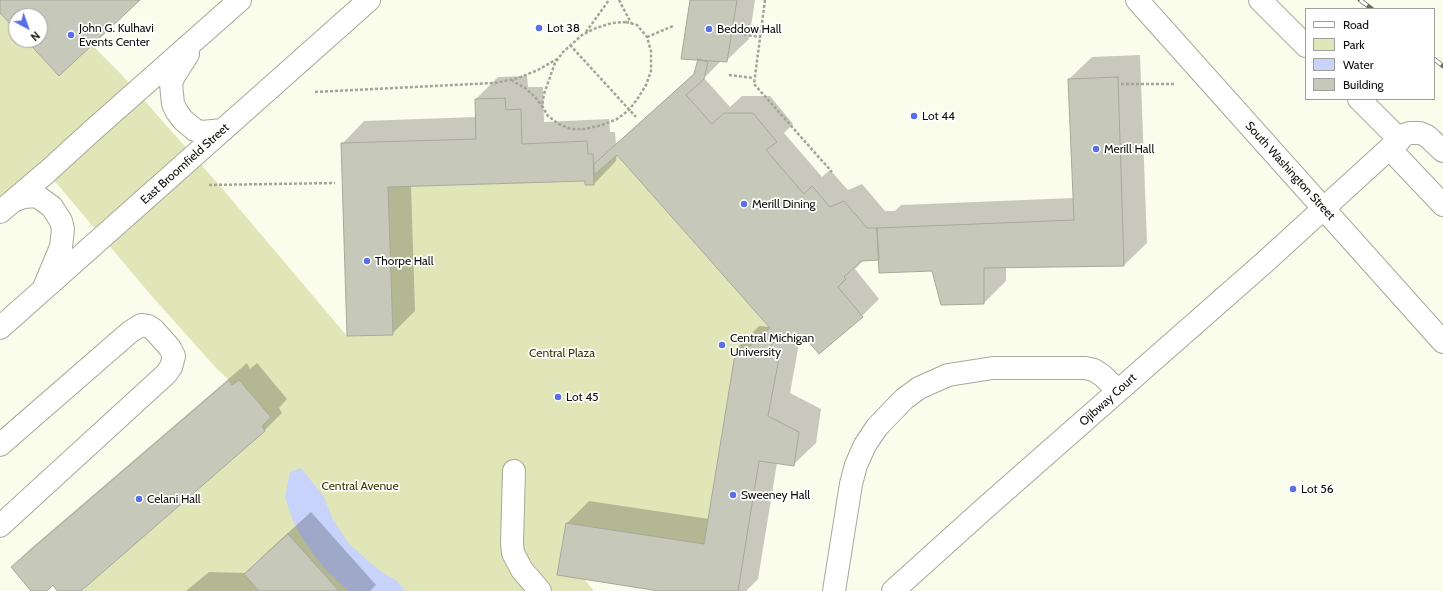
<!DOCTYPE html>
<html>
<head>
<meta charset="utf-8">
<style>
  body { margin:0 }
  #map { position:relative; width:1443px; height:591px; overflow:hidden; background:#fafcec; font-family:Cabin,sans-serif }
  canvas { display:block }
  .legend { position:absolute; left:1305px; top:8px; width:130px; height:92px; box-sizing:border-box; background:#fff; border:1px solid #9f9f9d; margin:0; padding:5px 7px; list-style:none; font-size:12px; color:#0e0f0a }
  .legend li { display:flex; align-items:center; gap:8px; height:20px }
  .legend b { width:20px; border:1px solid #9f9f9d }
  .north { position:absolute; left:8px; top:8px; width:40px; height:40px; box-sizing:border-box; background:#fff; border:1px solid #9f9f9d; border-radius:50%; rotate:139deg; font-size:11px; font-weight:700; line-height:16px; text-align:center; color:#0e0f0a }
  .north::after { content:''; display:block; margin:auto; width:14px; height:18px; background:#596fe6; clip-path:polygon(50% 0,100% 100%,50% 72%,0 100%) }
</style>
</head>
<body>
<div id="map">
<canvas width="1443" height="591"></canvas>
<ul class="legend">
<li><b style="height:5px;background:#fff"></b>Road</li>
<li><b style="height:11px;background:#e0e6b7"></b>Park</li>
<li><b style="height:11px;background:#c7d3fa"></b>Water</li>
<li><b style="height:11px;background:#c6c8b9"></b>Building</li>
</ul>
<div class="north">N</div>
</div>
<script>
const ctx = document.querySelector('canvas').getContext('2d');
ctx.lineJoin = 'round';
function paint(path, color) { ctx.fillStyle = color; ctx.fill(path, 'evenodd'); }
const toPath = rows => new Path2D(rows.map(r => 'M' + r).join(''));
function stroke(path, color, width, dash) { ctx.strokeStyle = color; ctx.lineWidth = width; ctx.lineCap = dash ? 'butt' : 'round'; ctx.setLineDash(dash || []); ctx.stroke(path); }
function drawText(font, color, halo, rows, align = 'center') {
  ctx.font = font + ' Cabin,sans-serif'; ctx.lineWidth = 3.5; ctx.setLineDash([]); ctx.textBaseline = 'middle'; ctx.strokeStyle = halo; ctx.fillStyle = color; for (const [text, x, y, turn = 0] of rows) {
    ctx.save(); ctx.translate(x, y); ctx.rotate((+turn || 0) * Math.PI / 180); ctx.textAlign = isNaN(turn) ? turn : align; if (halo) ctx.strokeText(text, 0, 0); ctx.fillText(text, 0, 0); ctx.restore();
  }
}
paint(toPath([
  [0,13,16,30,16,40,26,40,59,76,92,45,120,73,220,186,347,336,393,335,388,187,585,181,585,185,594,185,594,175,617,155,770,328,747,349,736,348,704,544,566,523,557,575,584,579,594,591,338,591,285,537,244,574,259,591,81,591,265,431,262,426,271,417,239,380,232,385,229,380,217,369,150,294,47,172,0,213]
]), '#e0e6b7');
paint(toPath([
  [301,468,324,497,332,518,349,544,379,570,397,581,405,591,348,591,325,569,304,541,293,521,285,497,290,472]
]), '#c7d3fa');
paint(toPath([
  [691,0,755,0,749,39,726,61,721,61,704,78,730,107,742,96,770,96,793,124,784,133,822,177,830,170,848,190,862,184,885,211,895,211,901,205,1074,198,1069,79,1092,57,1140,55,1147,243,1124,265,1006,266,1006,281,984,303,933,270,879,259,862,260,863,261,855,269,879,299,862,316,819,353,807,339,800,338,790,393,821,409,816,443,793,465,777,463,758,579,746,591,666,591,558,574,567,523,589,501,709,519,737,348,759,326,770,327,617,153,616,161,594,184,586,180,411,186,415,311,392,334,342,144,364,121,476,117,476,99,498,77,527,76,528,87,543,87,544,122,609,119,610,132,615,132,616,144,696,72,699,59],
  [247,363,250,369,257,363,287,399,279,408,282,413,265,430,79,591,58,591,53,584,46,591,33,591,12,567,29,550],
  [311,512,376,585,370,591,186,591,209,572,246,573,268,551]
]), '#0003');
const building = toPath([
  [0,0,140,0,59,76,26,40,40,40,40,16,16,16,16,30,0,13,0,0],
  [690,0,737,0,727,62,681,59,690,0],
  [698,59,708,62,704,79,686,95,712,124,724,113,753,113,777,142,766,150,804,194,812,186,830,207,844,201,867,228,877,228,879,260,861,261,844,277,846,279,838,287,863,317,819,354,807,340,803,341,794,334,777,338,767,351,747,349,770,328,617,155,594,175,594,164,694,74,698,59],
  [1118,77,1124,266,984,268,984,304,941,305,932,271,879,273,877,228,1074,220,1068,79,1118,77],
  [505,98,506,110,521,109,522,144,587,141,588,154,593,154,594,185,585,185,585,181,388,187,393,335,347,336,341,143,476,139,475,99,505,98],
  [736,348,767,351,767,356,779,358,768,416,799,432,794,466,759,461,738,591,659,591,557,575,566,523,704,544,736,348],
  [229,380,232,385,239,380,271,417,262,426,265,431,81,591,57,591,53,585,47,591,31,591,11,567,229,380],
  [288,534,324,574,339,591,259,591,244,574,288,534]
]);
paint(building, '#c6c8b9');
stroke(building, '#a6a89a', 1);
const minor = toPath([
  [1137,0,1443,342],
  [1260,0,1306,46],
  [1359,99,1400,140],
  [1390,149,1443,205],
  [0,445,130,332,141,325,148,326,154,330,170,348,174,356,171,367,166,374,0,526],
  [514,471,512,543,513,553,522,570,540,591],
  [834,591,851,484,856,465,865,445,877,427,904,399,919,388,948,375,993,368,1085,368,1094,370,1103,376,1118,391],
  [893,591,985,508,1266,261,1404,135,1410,133,1420,133,1427,136,1443,151]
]);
const major = toPath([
  [188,54,174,76,171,84,173,104,177,112,183,120,195,130,202,132,223,130],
  [13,201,24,197,37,196,52,207,61,221,63,229,61,247,45,285],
  [0,212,47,172,93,130,240,0],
  [0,328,369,0]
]);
stroke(minor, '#a6a89a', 24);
stroke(major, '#a6a89a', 24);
stroke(toPath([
  [619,0,631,23],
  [765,0,754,84,832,172],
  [626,22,637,25,647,37,651,51,651,71,646,85,638,98,629,110,617,119,602,125,585,129,571,129,559,124,548,116,542,106,544,94,555,63,563,52,582,35,596,28,612,23,626,22],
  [586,32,609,0],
  [734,33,760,37],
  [647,37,673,26],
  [570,45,636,117],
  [729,75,754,78],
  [511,80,525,88,535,97,542,106],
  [1121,84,1176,84],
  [315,92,495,83,518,78,538,70,557,59],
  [209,185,335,183]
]), '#a3a599', 2.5, [3, 2]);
stroke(minor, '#fff', 22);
stroke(major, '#fff', 22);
const rail = toPath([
  [1360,0,1372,9],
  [1434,59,1443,66]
]);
stroke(rail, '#6b6c63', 4.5);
stroke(rail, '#fff', 3, [9]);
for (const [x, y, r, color] of [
  [539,28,4,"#596fe6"],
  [709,29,4,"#596fe6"],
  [71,35,4,"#596fe6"],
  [914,116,4,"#596fe6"],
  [1096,149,4,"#596fe6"],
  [744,204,4,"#596fe6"],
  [367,261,4,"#596fe6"],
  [722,345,4,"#596fe6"],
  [558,397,4,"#596fe6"],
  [1293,489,4,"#596fe6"],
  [733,495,4,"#596fe6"],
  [139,499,4,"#596fe6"]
]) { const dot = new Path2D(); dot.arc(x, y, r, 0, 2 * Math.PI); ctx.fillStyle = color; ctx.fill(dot); stroke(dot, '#fff', 1.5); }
drawText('12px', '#0e0f0a', '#fff', [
  ["John G. Kulhavi",79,28],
  ["Events Center",79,42],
  ["Lot 38",547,28],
  ["Beddow Hall",717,29],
  ["Lot 44",922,116],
  ["Merill Hall",1104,149],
  ["Merill Dining",752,204],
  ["Thorpe Hall",375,261],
  ["Central Michigan",730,338],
  ["University",730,352],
  ["Lot 45",566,397],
  ["Lot 56",1301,489],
  ["Sweeney Hall",741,495],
  ["Celani Hall",147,499]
], 'left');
drawText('12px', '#0e0f0a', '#fff', [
  ["East Broomfield Street",185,164,-42],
  ["South Washington Street",1290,171,48],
  ["Ojibway Court",1108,400,-42]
]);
drawText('12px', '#363a01', '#fff', [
  ["Central Plaza",562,353],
  ["Central Avenue",360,486]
]);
</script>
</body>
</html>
